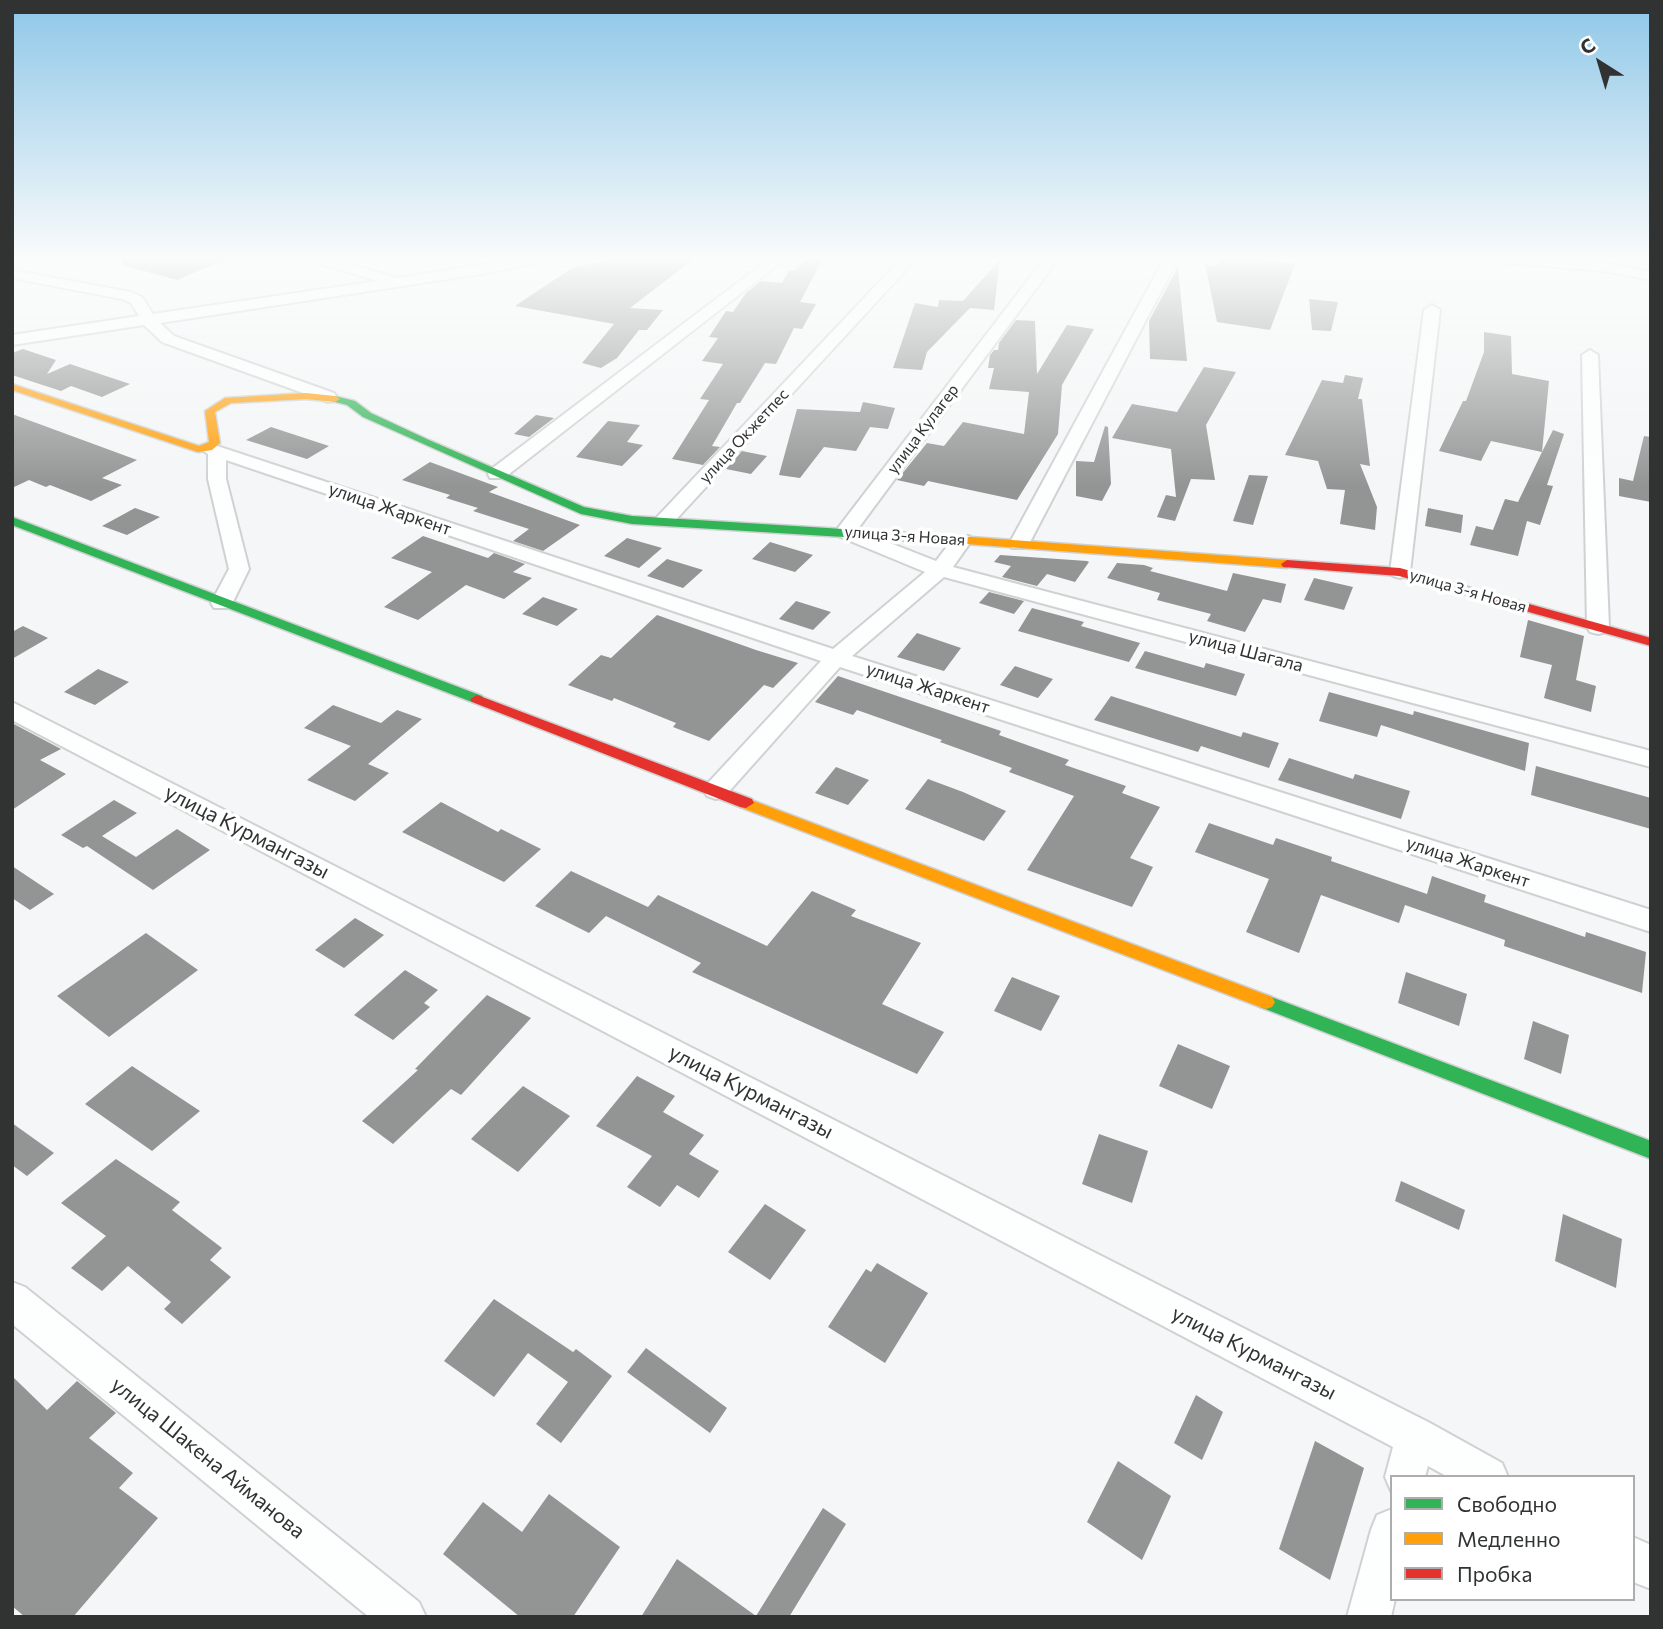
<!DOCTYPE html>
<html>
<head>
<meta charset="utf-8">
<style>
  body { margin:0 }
  #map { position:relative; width:1663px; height:1629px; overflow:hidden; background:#f4f6f7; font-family:Commissioner,sans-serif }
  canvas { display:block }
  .frame { position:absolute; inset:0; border:14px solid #313333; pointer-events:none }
  .legend { position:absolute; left:1390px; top:1475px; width:245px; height:126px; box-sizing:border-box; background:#fff; border:2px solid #adadad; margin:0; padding:9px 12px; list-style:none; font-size:21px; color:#313333 }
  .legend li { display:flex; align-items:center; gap:14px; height:35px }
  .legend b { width:35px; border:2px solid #adadad }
  .north { position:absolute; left:1565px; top:28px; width:70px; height:70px; -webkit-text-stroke:5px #fff; paint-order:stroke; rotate:323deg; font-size:19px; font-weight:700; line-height:28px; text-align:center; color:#313333 }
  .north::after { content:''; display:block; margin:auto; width:24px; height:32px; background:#313333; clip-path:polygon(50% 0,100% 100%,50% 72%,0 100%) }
</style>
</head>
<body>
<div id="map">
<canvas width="1663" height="1629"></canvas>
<div class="frame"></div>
<ul class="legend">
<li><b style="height:9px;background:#30b455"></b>Свободно</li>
<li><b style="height:9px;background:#ff9f0a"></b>Медленно</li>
<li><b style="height:9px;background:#e5322d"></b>Пробка</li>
</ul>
<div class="north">С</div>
</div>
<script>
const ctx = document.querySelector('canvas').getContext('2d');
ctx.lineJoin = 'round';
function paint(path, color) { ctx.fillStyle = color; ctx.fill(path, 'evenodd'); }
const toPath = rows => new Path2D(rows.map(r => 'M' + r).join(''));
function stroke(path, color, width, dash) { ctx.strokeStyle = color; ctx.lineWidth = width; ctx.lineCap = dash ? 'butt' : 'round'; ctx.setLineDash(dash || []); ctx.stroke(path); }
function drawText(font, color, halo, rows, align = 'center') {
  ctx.font = font + ' Commissioner,sans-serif'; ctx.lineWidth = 7; ctx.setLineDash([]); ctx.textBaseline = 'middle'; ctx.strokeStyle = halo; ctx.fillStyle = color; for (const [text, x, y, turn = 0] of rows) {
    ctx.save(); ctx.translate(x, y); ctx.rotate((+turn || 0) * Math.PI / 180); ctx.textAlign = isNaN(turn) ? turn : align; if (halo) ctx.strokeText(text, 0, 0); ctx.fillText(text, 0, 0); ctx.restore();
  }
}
paint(toPath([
  [123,259,226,259,177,280,122,265],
  [615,259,694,259,630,308,663,310,647,330,639,330,617,358,601,368,582,363,614,324,515,306,572,268],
  [807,259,823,259,800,302,816,304,802,329,794,328,776,364,765,363,740,403,737,403,712,446,720,447,703,465,672,459,709,400,700,399,723,364,702,361,718,338,709,337,726,311,733,312,746,293,761,281,782,283,789,270,795,270],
  [1000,259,994,310,970,308,927,352,922,370,893,368,915,303,938,307,939,300,963,301],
  [1220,259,1259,259,1295,264,1270,330,1217,322,1205,264,1216,266],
  [1178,267,1187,361,1150,359,1149,321],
  [1309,299,1338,302,1331,331,1312,330],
  [1016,320,1035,321,1037,374,1067,325,1094,329,1062,385,1058,434,1017,500,928,481,924,486,897,480,927,443,944,446,963,422,1024,434,1029,392,989,389,994,368,988,368,990,355,994,350,998,350,999,343],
  [1484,332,1511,336,1512,374,1549,381,1542,452,1553,430,1564,434,1547,485,1553,486,1540,525,1527,521,1518,556,1470,545,1476,526,1493,530,1505,499,1518,502,1542,452,1491,441,1481,461,1439,451,1463,401,1466,401,1484,352],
  [23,349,56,360,47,374,70,364,130,384,102,397,71,386,61,391,12,375,12,353],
  [1204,367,1236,372,1206,425,1215,480,1191,479,1175,521,1157,517,1166,495,1176,497,1171,449,1112,438,1132,404,1177,412],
  [1345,375,1363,378,1358,399,1362,399,1370,466,1360,464,1377,507,1375,530,1340,524,1345,490,1327,489,1318,461,1285,455,1322,380,1343,383],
  [863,402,895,408,888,429,870,427,856,451,824,447,800,478,779,475,797,409,860,412],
  [12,414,137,460,102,478,122,485,91,501,50,485,46,487,29,480,12,488],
  [536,415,554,418,529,437,514,434],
  [608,421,640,425,627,442,643,445,622,466,576,457],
  [1105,426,1108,427,1111,484,1102,501,1076,496,1076,461,1094,462],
  [271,427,329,446,307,459,246,440],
  [1644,436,1651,437,1651,502,1619,496,1619,478,1633,481],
  [742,451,767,456,751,474,726,469],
  [430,462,498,487,489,492,580,525,543,551,513,541,529,529,473,511,478,508,446,498,450,495,402,480],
  [1249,475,1268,476,1253,525,1233,521],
  [135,508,160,517,127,535,102,526],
  [1428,508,1463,515,1461,533,1425,526],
  [423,536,488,558,494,553,525,564,513,572,532,578,504,599,466,585,418,620,384,607,432,572,391,558],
  [627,538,662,548,639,568,604,556],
  [770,542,813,555,795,572,752,559],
  [1000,555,1087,561,1089,562,1075,582,1047,574,1037,586,1002,577,1011,566,994,562],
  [667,559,703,570,683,588,647,576],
  [1117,563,1144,565,1153,568,1150,571,1227,591,1233,573,1286,584,1281,603,1263,599,1245,632,1207,621,1211,614,1157,600,1160,593,1107,578],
  [1314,578,1353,587,1344,610,1304,600],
  [989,592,1024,601,1014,614,979,603],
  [543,597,578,609,557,626,522,614],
  [796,601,831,612,813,630,779,619],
  [1032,608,1084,622,1081,626,1140,643,1129,662,1018,631],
  [657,615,756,650,798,663,773,688,764,685,709,741,673,727,676,723,614,698,612,701,568,685,601,655,611,658],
  [1528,620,1584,636,1576,680,1596,686,1591,712,1544,698,1552,665,1520,657],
  [23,626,48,638,12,659,12,632],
  [917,633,961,648,944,671,897,657],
  [1145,651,1204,668,1206,663,1245,674,1236,696,1135,668],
  [1015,666,1053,679,1038,698,1000,685],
  [98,669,129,682,95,705,64,692],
  [838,676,1001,731,999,735,1069,760,1065,765,1126,786,1122,793,1160,807,1130,858,1153,867,1132,907,1027,870,1074,796,1009,772,1012,768,940,742,942,740,857,710,853,715,815,702],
  [1329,692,1413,715,1414,711,1529,743,1525,771,1381,725,1377,737,1319,721],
  [1111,696,1241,737,1243,732,1279,743,1269,768,1201,746,1198,752,1094,720],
  [333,705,381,723,397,710,422,719,368,764,389,773,355,801,307,780,351,746,304,728],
  [12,723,61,749,40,760,66,774,12,810],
  [1289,758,1353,779,1355,774,1410,791,1401,819,1278,780],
  [1536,766,1651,798,1651,829,1531,795],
  [836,767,869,780,848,805,815,793],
  [928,779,963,792,1006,811,984,841,905,809],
  [114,800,137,813,102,836,136,857,177,829,210,850,153,890,87,846,83,848,61,835],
  [441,802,498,832,501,829,541,849,504,882,402,832],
  [1209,823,1273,845,1276,838,1332,857,1331,861,1427,894,1432,876,1486,895,1484,902,1585,937,1586,932,1646,952,1642,993,1504,946,1505,940,1405,905,1399,923,1321,895,1299,953,1246,932,1269,879,1195,852],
  [12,866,54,894,30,910,12,898],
  [571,871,648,907,658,895,767,946,812,891,856,910,851,916,921,943,882,1004,944,1032,917,1074,692,972,701,963,606,916,589,933,535,906],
  [355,918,384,935,344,968,315,950],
  [146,933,198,970,109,1037,57,996],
  [405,970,438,990,424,1003,430,1007,393,1040,354,1015],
  [1406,972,1467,994,1459,1026,1398,1003],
  [1012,977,1060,996,1041,1031,994,1011],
  [487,995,531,1018,461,1095,451,1089,393,1144,362,1121,418,1070,415,1069],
  [1533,1021,1569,1035,1561,1074,1524,1059],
  [1178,1044,1230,1066,1212,1109,1159,1086],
  [132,1066,200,1111,152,1151,85,1104],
  [637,1076,675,1096,663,1112,704,1135,689,1154,719,1171,699,1198,677,1185,660,1207,627,1187,652,1156,596,1126],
  [523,1086,570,1116,518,1172,471,1139],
  [12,1123,54,1153,27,1176,12,1165],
  [1099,1134,1148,1151,1132,1203,1082,1184],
  [116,1159,180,1202,172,1210,222,1248,210,1260,231,1277,182,1324,164,1309,171,1302,128,1266,102,1291,71,1268,106,1236,61,1203],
  [1401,1181,1465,1210,1459,1230,1395,1201],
  [765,1204,806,1230,770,1280,728,1252],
  [1563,1214,1622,1239,1616,1288,1555,1261],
  [877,1263,928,1293,885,1363,828,1327,866,1269,871,1272],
  [494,1299,573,1352,576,1349,612,1376,561,1443,536,1424,568,1382,528,1353,494,1397,444,1361],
  [646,1348,727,1408,710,1433,627,1372],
  [12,1376,47,1410,77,1381,116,1413,89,1438,133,1473,119,1488,158,1518,73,1617,25,1617,12,1606],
  [1196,1395,1223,1412,1202,1460,1174,1443],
  [1315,1441,1364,1468,1330,1580,1279,1549],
  [1118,1461,1171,1496,1142,1560,1087,1522],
  [549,1494,620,1547,573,1617,520,1617,443,1554,483,1502,522,1532],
  [823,1508,846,1524,789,1617,641,1617,677,1559,756,1616]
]), '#939595');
const street = toPath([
  [312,259,334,259,397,278,515,259,544,259,537,263,481,274,160,323,174,336,334,393,337,397,334,401,328,402,162,342,144,325,12,345,12,335,139,316,131,303,122,299,12,278,12,270,131,292,142,297,153,314,378,281,314,262,312,259],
  [769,259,785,259,504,478,490,478,488,474,490,470,769,259],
  [901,259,916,259,671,525,657,525,654,521,657,517,901,259],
  [1044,259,1058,259,857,530,936,561,955,536,969,536,972,540,953,567,1651,751,1651,767,944,577,852,656,1651,910,1651,932,840,667,725,796,716,799,707,796,703,790,707,784,821,661,226,460,226,479,249,569,230,608,214,608,211,603,229,569,208,479,208,454,199,448,208,443,833,649,925,572,838,536,835,532,1044,259],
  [1164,259,1178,259,1029,544,1026,548,1012,548,1009,544,1164,259],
  [1500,259,1603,263,1651,272,1651,280,1603,271,1507,263,1500,259],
  [1432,305,1440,310,1410,572,1407,576,1400,578,1393,576,1390,572,1424,310,1432,305],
  [1590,350,1598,355,1609,627,1606,632,1598,634,1590,632,1587,627,1582,355,1590,350],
  [12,702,1430,1423,1502,1463,1508,1477,1448,1477,1428,1466,1425,1477,1392,1477,1391,1491,1385,1477,1393,1447,12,720,12,702],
  [12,1282,25,1287,419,1602,426,1617,369,1617,12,1324,12,1282],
  [1392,1509,1392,1599,1395,1599,1391,1617,1347,1617,1371,1530,1377,1515,1392,1509],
  [1633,1537,1651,1545,1651,1589,1633,1582,1633,1537]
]);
const fast = toPath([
  [335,396,355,401,371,413,429,440,584,507,632,516,957,536,963,540,957,544,632,524,581,514,363,417,347,405,331,401,330,399,335,396],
  [12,517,482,696,484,699,482,702,472,702,12,525,12,517],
  [1266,995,1651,1141,1651,1159,1260,1007,1257,1002,1260,997,1266,995]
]);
const slow = toPath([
  [12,384,199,446,209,442,205,411,225,398,306,393,335,396,340,399,335,402,306,399,231,403,215,412,220,443,212,450,198,452,12,390,12,384],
  [957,536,1287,560,1293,564,1287,568,953,543,951,540,957,536],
  [746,798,1272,997,1275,1002,1272,1007,1266,1009,1260,1007,740,807,738,803,740,799,746,798]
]);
const jam = toPath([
  [1287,560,1400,568,1651,638,1651,646,1399,576,1283,567,1281,564,1287,560],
  [477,695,752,799,754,803,746,808,740,807,472,702,470,699,477,695]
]);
stroke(street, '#cfd1d2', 4);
stroke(fast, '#cfd1d2', 3);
stroke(slow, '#cfd1d2', 3);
stroke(jam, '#cfd1d2', 3);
paint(street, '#fdfefe');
paint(fast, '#30b455');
paint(slow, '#ff9f0a');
paint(jam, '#e5322d');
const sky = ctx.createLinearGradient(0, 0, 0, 487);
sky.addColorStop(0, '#8ec7e8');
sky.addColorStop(0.53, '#fafbfb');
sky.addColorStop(1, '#fafbfb00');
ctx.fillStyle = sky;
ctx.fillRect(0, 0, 1663, 487);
drawText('16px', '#313333', '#fff', [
  ["улица Кулагер",923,429,-53],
  ["улица Окжетпес",744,436,-47],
  ["улица 3-я Новая",905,536,4],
  ["улица 3-я Новая",1468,591,16]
]);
drawText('18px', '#313333', '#fff', [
  ["улица Жаркент",390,509,19],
  ["улица Шагала",1246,651,15],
  ["улица Жаркент",928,688,18],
  ["улица Жаркент",1468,862,18]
]);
drawText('21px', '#313333', '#fff', [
  ["улица Курмангазы",247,832,27],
  ["улица Курмангазы",751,1092,27],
  ["улица Курмангазы",1254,1353,27],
  ["улица Шакена Айманова",208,1458,39]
]);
</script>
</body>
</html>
